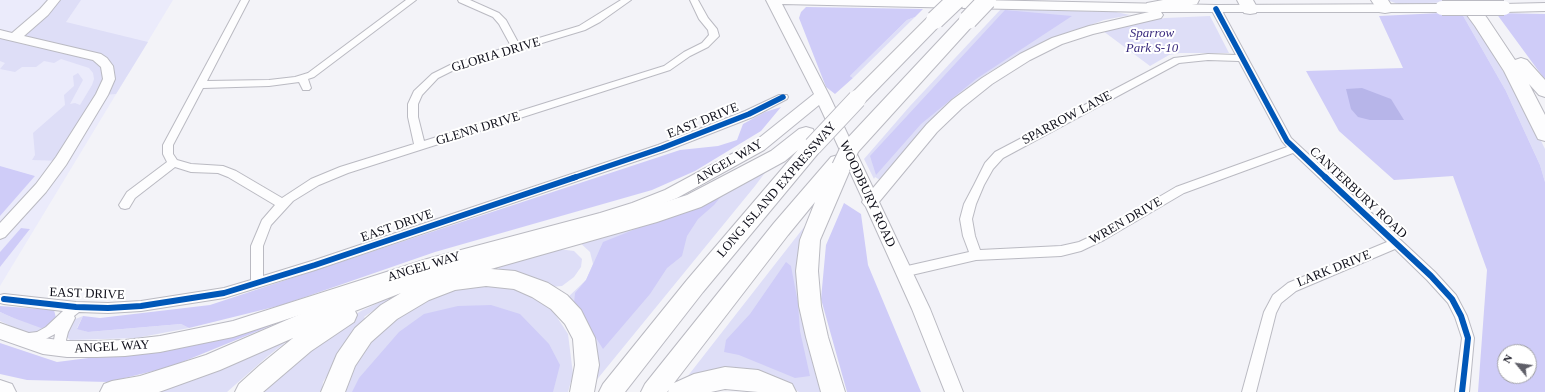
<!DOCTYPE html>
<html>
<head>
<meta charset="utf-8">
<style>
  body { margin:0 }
  #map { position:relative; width:1545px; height:392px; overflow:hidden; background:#f3f3f8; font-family:"Times New Roman",serif }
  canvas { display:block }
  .north { position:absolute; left:1497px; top:344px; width:40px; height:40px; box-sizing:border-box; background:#fff; border:1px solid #9f9fa3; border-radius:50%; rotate:299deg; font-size:11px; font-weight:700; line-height:16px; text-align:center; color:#0f0f1a }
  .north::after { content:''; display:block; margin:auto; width:14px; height:18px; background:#5f5f68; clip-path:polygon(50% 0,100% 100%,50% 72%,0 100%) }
</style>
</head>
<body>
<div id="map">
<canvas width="1545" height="392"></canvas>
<div class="north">N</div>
</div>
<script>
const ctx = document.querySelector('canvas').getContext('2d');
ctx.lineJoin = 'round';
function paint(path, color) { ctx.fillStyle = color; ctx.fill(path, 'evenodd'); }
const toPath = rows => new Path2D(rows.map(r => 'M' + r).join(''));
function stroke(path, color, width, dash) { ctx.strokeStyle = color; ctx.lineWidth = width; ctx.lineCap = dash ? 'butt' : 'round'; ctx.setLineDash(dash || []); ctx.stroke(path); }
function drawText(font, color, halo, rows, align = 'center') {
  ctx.font = font + ' "Times New Roman",serif'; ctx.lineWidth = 4; ctx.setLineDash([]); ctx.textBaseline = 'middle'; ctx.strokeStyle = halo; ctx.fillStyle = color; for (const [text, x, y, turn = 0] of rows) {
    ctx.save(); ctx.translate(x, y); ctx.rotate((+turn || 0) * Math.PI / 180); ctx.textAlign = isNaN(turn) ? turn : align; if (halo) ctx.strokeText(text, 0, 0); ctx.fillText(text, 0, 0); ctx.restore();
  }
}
paint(toPath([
  [0,0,173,0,0,286,0,267,30,229,21,228,0,252,0,216,35,176,0,166]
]), '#ebebfb');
paint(toPath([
  [54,0,81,0,66,22,148,42,116,94,102,95,61,161,32,160,35,155,33,133,65,105,64,95,74,86,73,76,78,73,83,80,70,104,75,103,80,105,92,85,94,79,93,73,89,68,61,59,54,63,44,61,36,67,22,67,15,72,0,69,5,63,0,61,0,34,15,37],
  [1387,0,1455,0,1457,2,1398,4],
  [1001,9,1116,12,1130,15,1104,20,1055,38,1023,52,988,73,947,105,923,128,882,178,880,180,875,177,874,179,864,159,910,106],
  [1461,12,1467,12,1521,100,1545,149,1545,182,1540,165,1506,91],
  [1210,16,1229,53,1180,53,1169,55,1150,66,1103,31,1128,24,1165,18],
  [915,17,853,78,850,76,907,20],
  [767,170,755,186,590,388,566,299,586,280,593,264,590,252,577,240],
  [808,222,827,392,799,392,764,375,686,380,687,377],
  [559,249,574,251,582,259,581,267,574,277,562,286,551,287,498,271,499,266],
  [478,282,520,289,551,308,568,334,573,374,568,392,342,392,344,375,383,323,437,291],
  [414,286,417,287,387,301,364,317,367,320,355,333,323,382,322,392,253,392,315,339,361,311],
  [0,312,11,317,48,327,40,332,32,334,25,333,0,321],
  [83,316,77,328,88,332,181,324,189,328,136,338,70,340,66,336,73,320],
  [295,335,268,356,227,392,127,392]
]), '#dedef7');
paint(toPath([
  [806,7,923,9,915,17,907,20,850,76,853,78,835,94,826,87,799,18,801,12],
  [1005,10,1072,16,976,79,921,124,876,175,870,156],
  [1461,12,1506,91,1540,165,1545,182,1545,392,1478,392,1487,270,1453,176,1394,180,1339,131,1306,71,1403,68,1379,16],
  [1390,99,1403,120,1370,120],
  [1505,352,1529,352,1529,376,1505,376],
  [1496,13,1545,14,1545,79,1543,77],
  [781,107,761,131,695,171,652,190,435,252,282,305,189,328,181,324,88,332,77,329,83,316,100,318,210,305,680,150,718,146,737,140,743,124,765,112],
  [0,166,35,176,0,216],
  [723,194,714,205,698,219,687,236,682,256,667,268,650,294,603,349,574,303,575,293,586,280,603,242],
  [844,203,861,214,868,265,921,392,847,392,821,299,826,245],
  [21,228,30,229,0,267,0,252],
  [786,262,791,266,798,303,800,331,810,376,795,378,739,355,724,352,726,340,750,314],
  [491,305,520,314,549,344,560,365,553,392,352,392,359,378,399,332,424,314,458,306],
  [0,306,54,310,56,318,48,327,41,328,11,317,0,312],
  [280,322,170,367,108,382,27,380,0,374,0,343,57,362,191,345]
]), '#cfccf8');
paint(toPath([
  [1362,88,1391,99,1404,120,1370,120,1358,117,1351,109,1346,89]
]), '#b7b5e9');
const minor = toPath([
  [241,0,249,0,207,81,269,80,295,77,308,73,406,0,416,0,314,77,308,79,311,88,309,90,303,90,299,82,269,86,203,88,173,145,173,154,177,160,191,164,223,166,236,171,282,198,311,179,340,167,414,144,408,117,408,104,414,91,432,74,450,65,511,46,499,24,493,17,459,2,458,0,470,0,499,13,506,20,519,44,579,26,621,0,631,0,600,22,585,30,456,69,438,78,422,95,418,104,418,117,424,141,664,66,684,52,702,43,709,35,708,30,699,19,690,0,698,0,708,18,717,29,719,36,708,47,690,56,670,70,348,173,319,185,293,201,271,225,263,246,263,276,315,260,658,145,745,111,779,95,787,95,788,97,787,99,753,117,666,151,315,270,224,298,141,311,108,313,79,312,74,316,75,318,68,332,66,340,69,349,67,353,63,355,59,353,57,349,54,340,55,334,38,343,25,344,21,342,19,338,21,334,37,332,46,327,63,311,4,304,0,303,0,295,4,294,76,302,108,303,141,301,224,288,251,280,251,246,262,220,275,205,228,177,218,173,191,172,175,167,135,198,129,208,125,209,121,208,119,205,127,192,167,162,163,154,163,145,241,0],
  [1216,6,1221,9,1291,138,1435,272,1456,295,1467,316,1474,338,1469,392,1455,392,1462,338,1455,317,1448,303,1427,280,1395,249,1296,291,1281,303,1276,313,1256,392,1242,392,1264,312,1273,295,1288,283,1387,242,1293,153,1184,193,1104,240,1081,251,1061,256,976,260,903,277,899,275,897,272,899,269,903,267,969,252,963,236,960,219,964,204,974,185,985,163,995,152,1174,58,1208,54,1236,55,1211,9,1216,6],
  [1208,60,1239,61,1282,141,1287,147,1176,187,1096,234,1079,242,1061,246,980,250,975,236,972,219,976,204,984,185,993,169,1003,158,1179,63,1208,60]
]);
const tertiary = toPath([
  [48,0,60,0,48,15,24,36,101,54,107,58,113,66,115,79,108,95,66,165,46,192,5,237,0,239,0,223,36,184,56,157,96,94,103,79,101,67,93,60,0,38,0,30,12,33,40,9,48,0]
]);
const secondary = toPath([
  [766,0,977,0,1216,5,1442,4,1447,5,1449,8,1447,11,1442,12,1161,12,1163,15,1161,18,1093,34,1062,44,1030,60,992,84,962,108,937,132,879,202,930,309,963,392,945,392,912,309,866,207,862,202,863,200,819,105,764,150,677,198,642,212,427,273,233,337,160,352,125,356,97,357,67,357,43,354,0,339,0,323,43,338,67,341,97,341,125,340,160,336,233,321,427,259,600,213,632,203,665,190,754,142,814,94,766,0],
  [782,4,1149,12,1089,26,1052,38,1020,54,982,78,952,100,927,124,873,188,829,95,782,4],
  [1545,3,1545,11,1504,12,1499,11,1497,8,1499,5,1504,4,1545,3]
]);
const motorway = toPath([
  [1163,0,1199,0,1197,4,1153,12,1147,11,1145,7,1147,3,1163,0],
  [1237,0,1253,0,1258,9,1256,13,1250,14,1244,13,1237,0],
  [1371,0,1388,0,1393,8,1391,12,1385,13,1379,12,1371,0],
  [1456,0,1473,0,1487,18,1515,60,1521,58,1527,60,1545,80,1545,97,1539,95,1529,84,1545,115,1545,141,1538,139,1504,71,1475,26,1456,0],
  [935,15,941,16,943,20,941,24,863,104,857,105,851,104,848,99,851,94,929,16,935,15],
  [968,15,974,16,976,20,974,24,857,153,850,155,843,153,840,148,843,143,962,16,968,15],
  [806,127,813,129,815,134,812,139,820,141,823,146,820,151,703,292,625,392,599,392,603,384,687,280,798,150,785,161,701,207,657,222,491,269,515,271,548,283,567,295,581,310,595,338,599,365,594,392,570,392,575,365,573,339,565,324,551,309,532,297,514,289,486,286,455,290,429,300,397,319,371,342,355,366,345,392,321,392,337,354,355,328,381,305,401,293,355,311,357,315,354,322,311,351,263,392,235,392,239,384,260,365,293,338,220,370,159,392,100,392,104,384,112,381,140,376,206,355,342,296,395,277,615,218,687,195,771,151,799,129,806,127],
  [838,155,845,157,848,162,846,165,850,170,820,240,818,271,821,306,828,337,845,392,821,392,806,337,799,306,796,271,800,240,815,202,788,235,674,383,694,374,725,367,758,370,792,384,796,392,758,392,725,389,711,392,668,392,669,390,667,392,641,392,645,384,774,223,831,157,838,155],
  [0,380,12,384,16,392,0,392,0,380]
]);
stroke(minor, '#babac2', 2);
stroke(tertiary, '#babac2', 2);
stroke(secondary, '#babac2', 2);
stroke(motorway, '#babac2', 2);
paint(minor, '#fdfdfe');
paint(tertiary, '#fdfdfe');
paint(secondary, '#fdfdfe');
paint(motorway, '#fdfdfe');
const secondaryBridge = toPath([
  [1442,8,1504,8]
]);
const motorwayBridge = toPath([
  [935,20,956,0],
  [968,20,987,0],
  [813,146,857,99],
  [841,167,850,148]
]);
stroke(secondaryBridge, '#babac2', 16, []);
stroke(motorwayBridge, '#babac2', 20, []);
stroke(secondaryBridge, '#fdfdfe', 14);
stroke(motorwayBridge, '#fdfdfe', 18);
stroke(toPath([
  [1216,9,1287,141,1326,178],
  [573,178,662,148,749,114,783,97]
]), '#0057b8', 5.5);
stroke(toPath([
  [1325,177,1431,276,1452,299,1461,316,1468,338,1462,392],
  [4,299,76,307,108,308,141,306,224,293,315,265,576,177]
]), '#0057b8', 6);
drawText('italic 13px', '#392a7d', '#fff', [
  ["Sparrow",1152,34],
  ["Park S-10",1152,49]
]);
drawText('13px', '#0f0f1a', '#fff', [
  ["GLORIA DRIVE",496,55,-17],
  ["SPARROW LANE",1067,118,-28],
  ["EAST DRIVE",703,121,-22],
  ["GLENN DRIVE",478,129,-17],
  ["ANGEL WAY",729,162,-30],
  ["LONG ISLAND EXPRESSWAY",777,190,-49],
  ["CANTERBURY ROAD",1358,193,43],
  ["WOODBURY ROAD",867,194,65],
  ["WREN DRIVE",1126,221,-30],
  ["EAST DRIVE",397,226,-19],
  ["ANGEL WAY",424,267,-17],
  ["LARK DRIVE",1334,269,-22],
  ["EAST DRIVE",87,294,2],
  ["ANGEL WAY",112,347,-3]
]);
</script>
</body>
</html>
